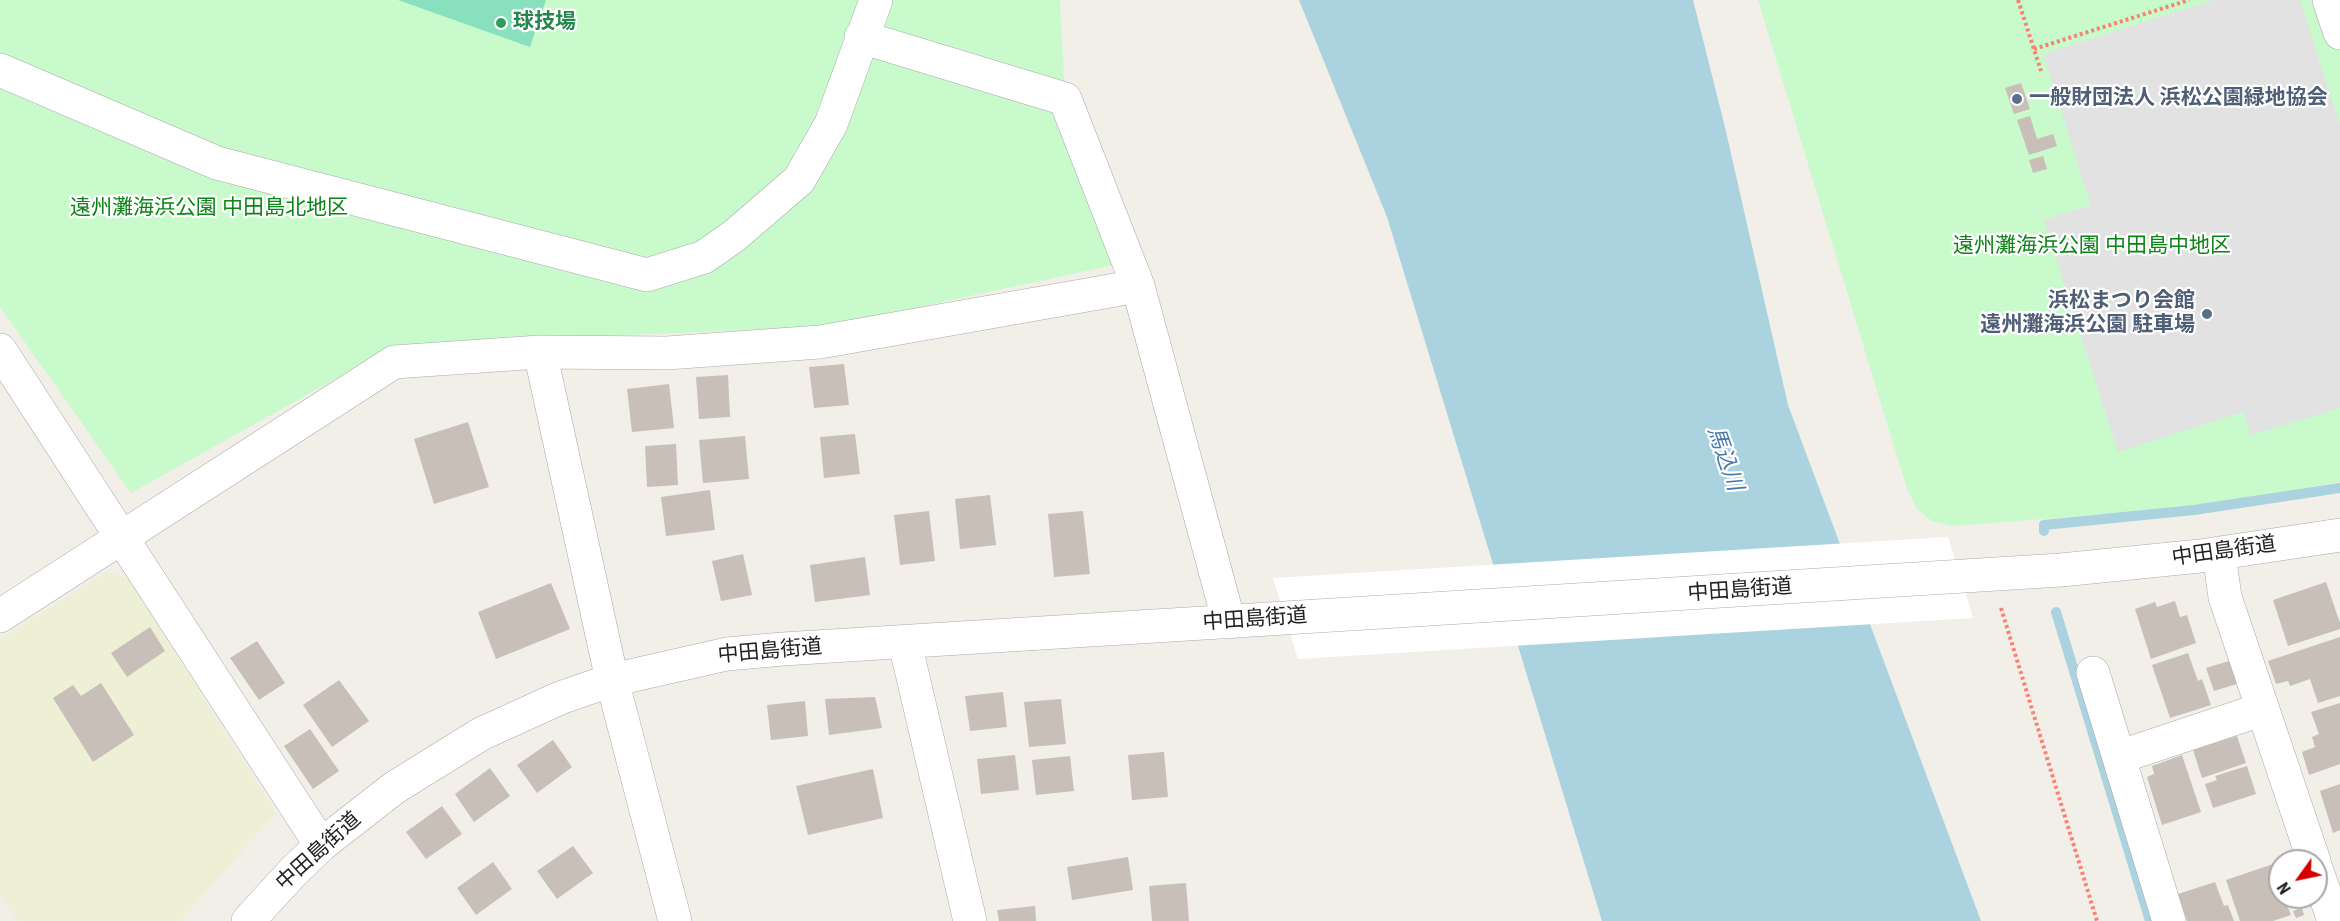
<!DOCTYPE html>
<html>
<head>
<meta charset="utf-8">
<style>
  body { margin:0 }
  #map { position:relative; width:2340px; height:921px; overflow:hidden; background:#f2efe9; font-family:"Roboto Condensed",sans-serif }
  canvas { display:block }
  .north { position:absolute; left:2268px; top:849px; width:60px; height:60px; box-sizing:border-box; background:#fff; border:2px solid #a7a7a7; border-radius:50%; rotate:237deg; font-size:16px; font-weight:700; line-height:24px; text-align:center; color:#222 }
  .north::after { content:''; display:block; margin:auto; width:21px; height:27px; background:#d40000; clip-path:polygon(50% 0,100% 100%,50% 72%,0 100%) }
</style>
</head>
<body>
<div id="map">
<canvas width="2340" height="921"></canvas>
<div class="north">N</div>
</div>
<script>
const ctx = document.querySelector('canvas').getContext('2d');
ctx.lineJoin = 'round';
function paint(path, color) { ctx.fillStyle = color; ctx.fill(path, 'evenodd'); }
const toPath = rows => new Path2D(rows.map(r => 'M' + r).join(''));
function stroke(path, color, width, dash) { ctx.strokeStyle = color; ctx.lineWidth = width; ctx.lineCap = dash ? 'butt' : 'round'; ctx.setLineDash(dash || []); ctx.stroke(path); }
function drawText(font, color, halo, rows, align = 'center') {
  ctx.font = font + ' "Roboto Condensed","Noto Sans JP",sans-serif'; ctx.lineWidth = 4.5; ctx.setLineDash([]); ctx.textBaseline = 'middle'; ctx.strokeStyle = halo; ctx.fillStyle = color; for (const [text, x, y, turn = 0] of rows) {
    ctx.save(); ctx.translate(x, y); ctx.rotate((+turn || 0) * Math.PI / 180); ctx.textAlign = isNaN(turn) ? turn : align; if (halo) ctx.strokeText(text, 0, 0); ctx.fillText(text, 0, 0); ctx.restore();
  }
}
paint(toPath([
  [108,571,129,579,276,813,180,921,17,921,0,894,0,639]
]), '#eef0d5');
paint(toPath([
  [0,0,1060,0,1065,99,1128,262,826,327,553,338,389,349,131,493,0,307],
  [1758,0,2340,0,2340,482,2239,499,2148,511,1952,526,1932,521,1917,509,1907,489]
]), '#c8facc');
paint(toPath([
  [398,0,546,0,530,47]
]), '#88e0be');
paint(toPath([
  [2214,0,2300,0,2340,126,2340,408,2251,435,2243,412,2118,452,2044,220,2091,205,2043,54]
]), '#e2e2e2');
paint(toPath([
  [1299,0,1693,0,1725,127,1788,405,1981,921,1602,921,1387,217]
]), '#aad3df');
paint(toPath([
  [1948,537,1973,618,1298,659,1273,578]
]), '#fff');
stroke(toPath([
  [2044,531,2044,525,2194,510,2340,488],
  [2056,612,2150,921]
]), '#aad3df', 10);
paint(toPath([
  [2021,83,2030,109,2014,114,2005,88],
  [2030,116,2037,139,2053,134,2057,146,2029,155,2017,120],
  [2043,156,2047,169,2033,173,2029,160],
  [844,364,849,405,814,408,809,367],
  [728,375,730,417,699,419,696,377],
  [669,384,674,428,632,432,627,389],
  [468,422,489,487,434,504,414,439],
  [855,434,860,474,824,478,820,437],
  [745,436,749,479,703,483,699,440],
  [676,444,678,485,647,487,645,446],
  [710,490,715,530,666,536,661,497],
  [990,495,996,545,960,549,955,499],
  [929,511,935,561,900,565,894,515],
  [1083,511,1090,574,1054,577,1048,514],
  [743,554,752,595,721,601,712,561],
  [865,557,870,595,815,602,810,565],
  [2326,582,2340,623,2340,629,2288,646,2273,600],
  [551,583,570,629,496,659,478,612],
  [2175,601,2180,617,2187,615,2196,643,2151,659,2135,609,2155,602,2157,607],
  [150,627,165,651,127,677,111,653],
  [2340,637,2340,696,2318,703,2310,679,2290,686,2288,681,2276,684,2268,661],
  [257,641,285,683,259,700,230,658],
  [2188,653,2198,681,2202,679,2211,705,2170,718,2152,665],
  [2229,661,2237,684,2214,691,2206,668],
  [339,680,369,721,332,747,303,705],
  [101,683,134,735,93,762,53,698,73,685,81,696],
  [1003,692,1007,727,970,731,965,696],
  [875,697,882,728,829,735,825,699],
  [1061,699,1066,744,1029,747,1024,702],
  [805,701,808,736,771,740,767,705],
  [2340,703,2340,764,2309,775,2302,752,2315,747,2312,737,2319,734,2311,712],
  [310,729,339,771,313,789,284,746],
  [2237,736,2246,763,2202,778,2193,750],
  [553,740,572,767,537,793,517,765],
  [1164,752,1168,797,1132,800,1128,755],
  [1015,755,1019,790,981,794,977,759],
  [2182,755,2201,812,2162,825,2147,777,2154,774,2152,766],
  [1070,756,1074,791,1036,795,1032,760],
  [2247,766,2256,794,2213,808,2205,784,2217,780,2215,776],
  [490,768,510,796,474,822,455,794],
  [873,769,883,818,808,835,796,786],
  [2340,784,2340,830,2333,833,2320,791],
  [442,806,462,834,426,859,406,832],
  [573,846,593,873,557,899,537,871],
  [1128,857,1133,890,1072,900,1067,867],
  [493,862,512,889,476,915,457,888],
  [2273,864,2280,884,2280,897,2284,897,2291,915,2273,921,2240,921,2226,880],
  [2215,882,2224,906,2228,905,2234,921,2187,921,2178,894],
  [1186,883,1189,921,1152,921,1149,886],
  [1035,906,1036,921,999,921,997,910],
  [2302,908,2304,915,2296,918,2293,911]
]), '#c7bfb8');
const minor = toPath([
  [2329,0,2340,33],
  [861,37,1065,99,1138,286,1229,622],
  [0,70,217,163,647,275,704,257,734,236,799,180,831,124,876,0],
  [0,350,321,845],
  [540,352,612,680,675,921],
  [2219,554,2225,597,2314,861],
  [0,616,394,362,540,352,667,353,820,342,1138,286],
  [905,643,970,921],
  [2093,673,2169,921],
  [2119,757,2263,709],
  [2316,868,2334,921],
  [248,921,293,872,321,845,394,788,481,734,560,698,612,680,727,654,783,649,2061,570,2200,556,2340,535]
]);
stroke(minor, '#a9a9a9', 34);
stroke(toPath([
  [2018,0,2041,71],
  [2034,49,2189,0],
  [2001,608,2097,921]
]), '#fa8072', 4, [3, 3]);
stroke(minor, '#fff', 33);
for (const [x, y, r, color] of [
  [501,23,6,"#2e9e5b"],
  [2017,99,6,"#5c6f8a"],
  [2207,314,6,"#5c6f8a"]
]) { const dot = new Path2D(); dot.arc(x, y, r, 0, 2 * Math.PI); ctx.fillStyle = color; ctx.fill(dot); stroke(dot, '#fff', 2); }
drawText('bold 21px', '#27864d', '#fff', [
  ["球技場",513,23]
], 'left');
drawText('bold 21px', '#4e5e75', '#fff', [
  ["一般財団法人 浜松公園緑地協会",2029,99],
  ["浜松まつり会館",2195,302,"right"],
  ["遠州灘海浜公園 駐車場",2195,326,"right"]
], 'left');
drawText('21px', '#0c8416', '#fff', [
  ["遠州灘海浜公園 中田島北地区",209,209],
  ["遠州灘海浜公園 中田島中地区",2092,247]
]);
drawText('21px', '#222', '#fff', [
  ["中田島街道",2224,552,-8],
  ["中田島街道",1740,591,-4],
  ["中田島街道",1255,620,-4],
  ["中田島街道",770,652,-5],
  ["中田島街道",319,852,-42]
]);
drawText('italic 22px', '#4a7aab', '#fff', [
  ["馬込川",1724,459,71]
]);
</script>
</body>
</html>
